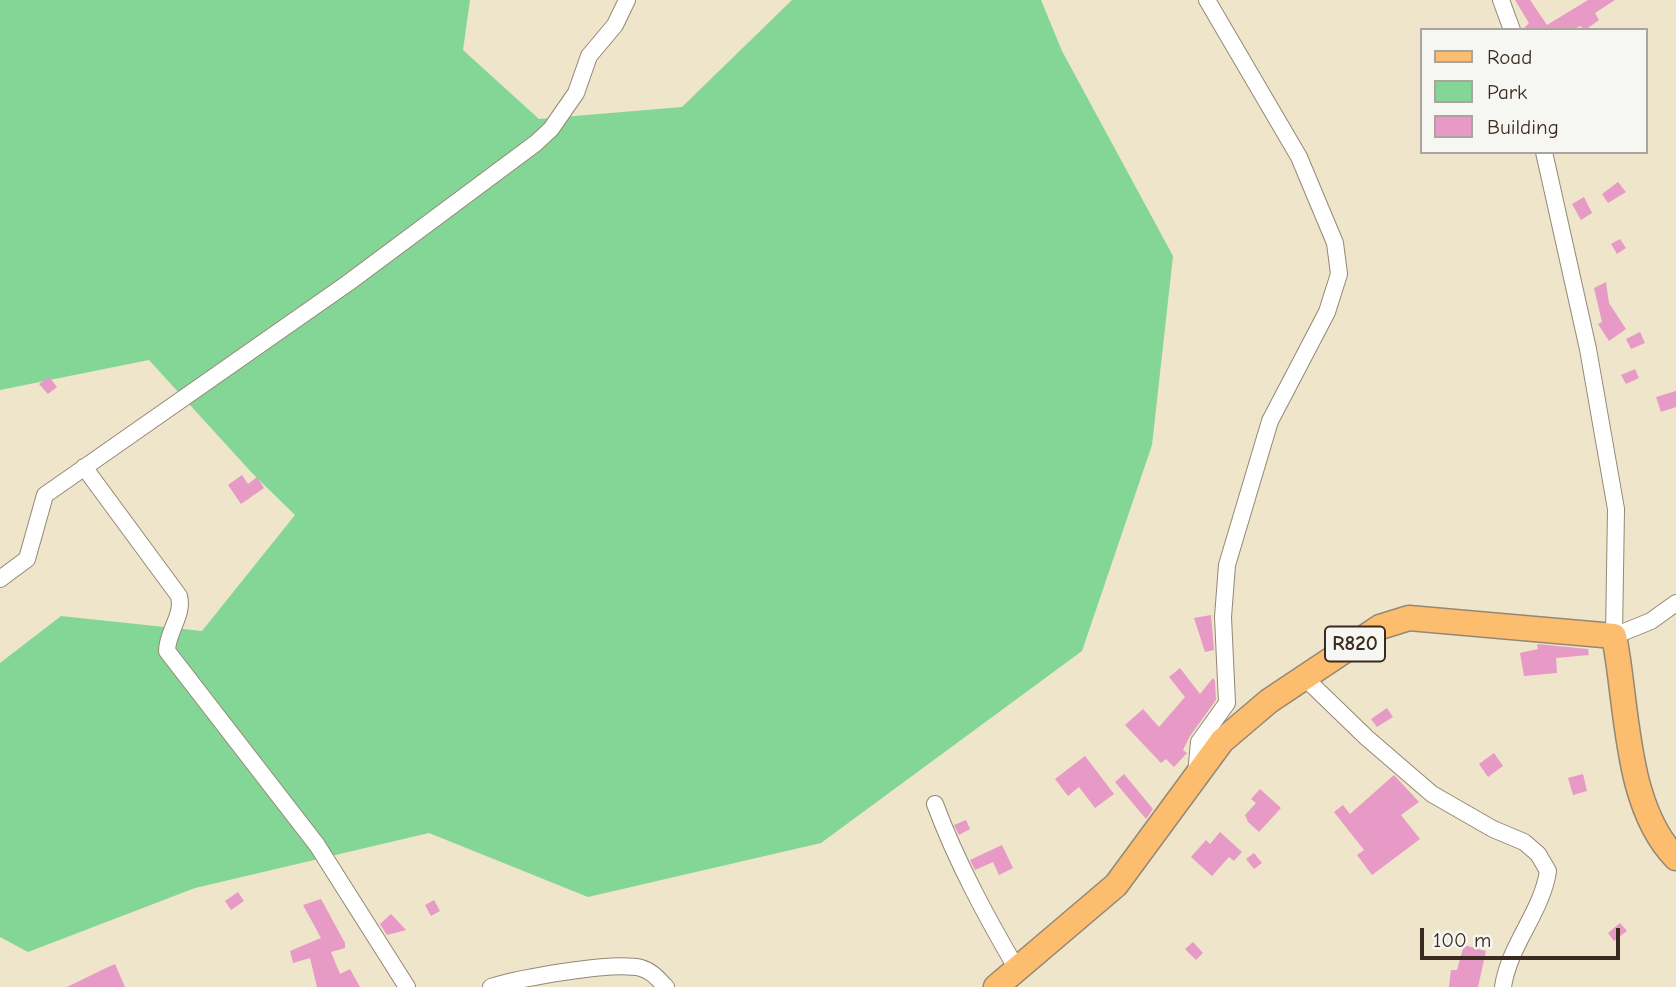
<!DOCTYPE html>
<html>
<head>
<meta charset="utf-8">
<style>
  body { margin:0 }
  #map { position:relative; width:1676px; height:987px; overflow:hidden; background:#eee5cb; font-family:"Comic Neue",sans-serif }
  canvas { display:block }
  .legend { position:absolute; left:1420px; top:28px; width:228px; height:126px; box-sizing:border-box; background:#f6f6f2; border:2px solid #aba49d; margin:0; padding:9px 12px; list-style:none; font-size:21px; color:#3b2a1e }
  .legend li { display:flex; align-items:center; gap:14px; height:35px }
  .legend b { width:35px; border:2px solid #aba49d }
  .scale { position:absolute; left:1420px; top:928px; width:200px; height:32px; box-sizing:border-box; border:4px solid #3b2a1e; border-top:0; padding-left:9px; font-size:21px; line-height:24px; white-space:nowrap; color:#3b2a1e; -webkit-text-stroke:5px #f6f6f2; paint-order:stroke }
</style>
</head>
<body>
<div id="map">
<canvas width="1676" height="987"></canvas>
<ul class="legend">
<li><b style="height:9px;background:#fcbd6f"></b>Road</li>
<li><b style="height:19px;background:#84d697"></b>Park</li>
<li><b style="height:19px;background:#e69ac5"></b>Building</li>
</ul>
<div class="scale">100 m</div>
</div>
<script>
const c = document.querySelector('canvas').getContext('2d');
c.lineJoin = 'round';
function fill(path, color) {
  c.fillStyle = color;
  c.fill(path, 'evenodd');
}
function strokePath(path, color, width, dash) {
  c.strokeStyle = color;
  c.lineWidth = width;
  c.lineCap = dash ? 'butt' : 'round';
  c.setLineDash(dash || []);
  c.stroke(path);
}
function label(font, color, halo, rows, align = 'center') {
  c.font = font + ' "Comic Neue",sans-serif';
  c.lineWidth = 7;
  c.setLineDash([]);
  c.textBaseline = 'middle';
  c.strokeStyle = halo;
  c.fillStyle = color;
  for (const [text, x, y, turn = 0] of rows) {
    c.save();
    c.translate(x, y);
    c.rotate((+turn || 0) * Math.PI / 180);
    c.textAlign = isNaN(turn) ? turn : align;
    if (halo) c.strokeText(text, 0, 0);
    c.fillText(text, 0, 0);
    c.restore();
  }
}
fill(new Path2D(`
  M0,0h470l-7,50 76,69 143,-12 110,-107h249l21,51 111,205 -21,189 -70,206 -261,192 -233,54 -159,-64 -234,55 -167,64 -28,-15v-274l61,-47 141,15 93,-116 -43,-42 -103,-113 -149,30z`), '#84d697');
fill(new Path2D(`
  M1515,0h15l17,25 41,-25h27l-20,13 4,7 -14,10 -5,-4 -7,4h-51l7,-7z
  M1618,182l8,10 -18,11 -6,-9z
  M1584,197l8,16 -11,7 -9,-16z
  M1620,239l6,9 -9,6 -6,-10z
  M1606,282l3,21 17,26 -17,12 -11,-17 4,-2 -8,-34z
  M1640,332l5,11 -14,6 -5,-10z
  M1635,369l4,9 -13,6 -5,-9z
  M49,377l8,10 -9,7 -9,-10z
  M1676,391v16l-15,5 -5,-15z
  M242,475l6,9 9,-7 7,11 -23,16 -13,-19z
  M1211,615l3,35 -9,2 -11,-34z
  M1537,644l51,5 1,6 -33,3 1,15 -33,3 -4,-23 18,-4z
  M1180,668l20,26 13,-16 2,3 1,19 -26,36 -7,14 4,3 -13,14 -8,-8 -5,4 -36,-38 18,-16 16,18 26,-30 -16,-20z
  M1387,708l6,9 -16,10 -6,-8z
  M1494,753l9,13 -15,11 -9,-13z
  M1085,756l29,38 -19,14 -16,-21 -11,9 -13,-17z
  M1124,774l29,35 -7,10 -31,-37z
  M1583,774l4,17 -14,4 -5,-17z
  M1394,775l25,27 -18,13 19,24 -48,36 -15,-20 7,-5 -30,-38 9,-7 7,9z
  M1260,789l21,19 -22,24 -11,-10 -3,-7 11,-12 -5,-4z
  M966,820l4,9 -11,6 -5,-10z
  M1220,832l22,20 -8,9 -5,-4 -17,19 -21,-19 15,-17 4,4z
  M1002,845l11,23 -14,7 -6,-13 -18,8 -5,-10z
  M1254,853l8,10 -8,6 -8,-10z
  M238,892l6,9 -13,9 -6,-9z
  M321,899l24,44v5l-14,4 9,22 10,-5 10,18h-43l-7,-29 -17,5 -3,-12 31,-13 -18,-33z
  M434,900l6,11 -9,5 -6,-11z
  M391,914l15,16 -19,5 -7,-11z
  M1620,923l7,8 -13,10 -6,-8z
  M1193,942l10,11 -7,7 -11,-11z
  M1464,945l22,6 -8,36h-29l2,-17h6z
  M115,964l10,23h-58l39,-19z`), '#e69ac5');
const minor = new Path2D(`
  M1501,0l11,30
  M1544,152l44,197 28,160 -2,127 37,-15 25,-18
  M84,467l95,129c5,20 -12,35 -12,55l150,194 90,142
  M0,579l27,-20 18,-64 303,-212 188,-140 15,-14 25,-36 13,-37 26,-31 12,-25
  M1306,679l61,59 65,56 61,35 31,13 14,12 10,17c-6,41 -39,74 -45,116
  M1196,774l3,-32 28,-39 -4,-86 4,-52 43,-144 57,-109 12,-38 -4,-31 -36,-86 -92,-157
  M935,804c22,59 51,112 83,167
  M491,987c29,-9 123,-26 150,-19 11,3 17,11 25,19`);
const primary = new Path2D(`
  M996,987l120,-102 106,-144 47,-40 111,-74 29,-9 205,18c14,69 10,169 62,222`);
strokePath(minor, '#948874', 18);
strokePath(primary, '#948874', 27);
strokePath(minor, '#fff', 16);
strokePath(primary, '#fcbd6f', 24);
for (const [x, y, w] of [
  [1355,644,60]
]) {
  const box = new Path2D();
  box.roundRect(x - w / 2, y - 17.5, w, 35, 5);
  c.fillStyle = '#f6f6f2';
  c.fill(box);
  strokePath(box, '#3b2a1e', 2);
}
label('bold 21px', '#3b2a1e', null, [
  ["R820",1355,644]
]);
</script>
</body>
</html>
